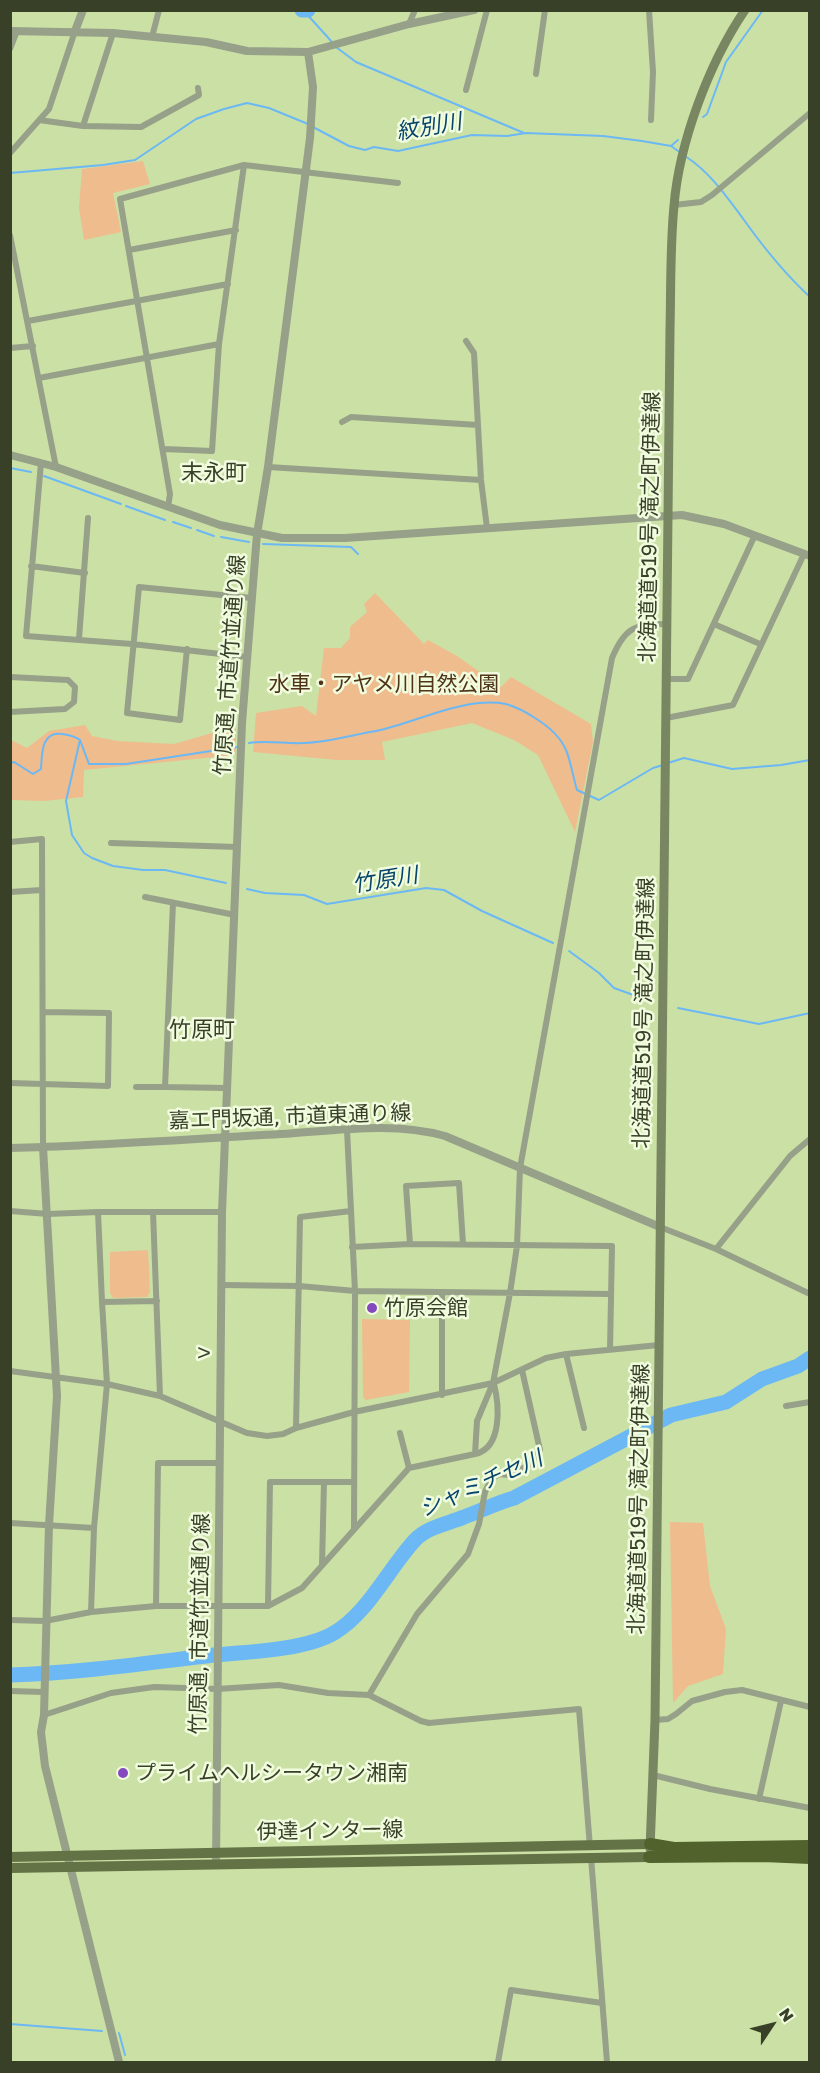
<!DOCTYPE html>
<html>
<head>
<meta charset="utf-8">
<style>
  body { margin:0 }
  #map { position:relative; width:820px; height:2073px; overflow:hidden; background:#cbe0a5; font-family:"Golos Text",sans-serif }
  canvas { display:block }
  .frame { position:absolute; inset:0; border:12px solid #384028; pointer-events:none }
  .north { position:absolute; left:742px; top:1995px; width:60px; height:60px; -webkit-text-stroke:4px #f1fcdf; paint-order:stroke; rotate:55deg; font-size:16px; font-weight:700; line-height:24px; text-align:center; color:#384028 }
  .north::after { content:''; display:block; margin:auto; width:21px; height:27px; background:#384028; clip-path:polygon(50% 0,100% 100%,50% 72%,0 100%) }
</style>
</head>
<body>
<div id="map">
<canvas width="820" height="2073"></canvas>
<div class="frame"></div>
<div class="north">N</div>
</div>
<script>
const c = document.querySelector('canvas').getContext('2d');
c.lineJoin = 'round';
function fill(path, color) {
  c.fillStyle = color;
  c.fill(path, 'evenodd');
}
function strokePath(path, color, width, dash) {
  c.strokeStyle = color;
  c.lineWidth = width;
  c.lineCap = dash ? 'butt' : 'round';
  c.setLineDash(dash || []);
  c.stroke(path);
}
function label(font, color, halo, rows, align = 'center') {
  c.font = font + ' "Golos Text","Noto Sans JP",sans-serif';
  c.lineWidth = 5;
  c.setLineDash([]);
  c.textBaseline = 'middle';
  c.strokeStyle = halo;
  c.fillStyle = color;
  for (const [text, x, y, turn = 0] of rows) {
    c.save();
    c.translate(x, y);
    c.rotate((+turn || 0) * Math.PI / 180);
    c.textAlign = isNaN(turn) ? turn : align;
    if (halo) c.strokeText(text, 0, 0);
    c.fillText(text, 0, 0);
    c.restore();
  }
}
fill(new Path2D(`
  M143,161l7,23 -37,9 8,39 -37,8 -5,-32 3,-39z
  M375,593l49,51 4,-4 29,16 44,31 10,-10 80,47 2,18 -18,90 -37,-77 -24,-15 -42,-17 -90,19 3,18h-48l-84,-8 3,-39 46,-7 14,10 8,-68h17l9,-10v-11l17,-15 -3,-8z
  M85,725l7,11 25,5 57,3 62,-18v29l-152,15 -1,27 -39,4 -33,-1v-60l16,8 22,-17z
  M148,1250l2,42 -3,5 -34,1 -3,-5v-41z
  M362,1319l48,1 -1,72 -43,8 -3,-3z
  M670,1522l33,1 7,63 16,43 -3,45 -35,12 -15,17z`), '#efbc8d');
strokePath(new Path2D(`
  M304,11l28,31
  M336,47l20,15 168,71
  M703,117l4,-3 19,-52 37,-52
  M313,127l36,19 16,4 9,-3 24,4 74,-16 35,1 19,-3 77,3 39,5 29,5 10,7
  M671,146l7,-6
  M685,156c25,16 42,41 59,64 20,28 41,54 66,77
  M10,173l93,-8 32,-5 61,-41 28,-10 23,-6 22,5 39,16
  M10,468l21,4
  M44,476l77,28
  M126,506l39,14
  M173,522l18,6
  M197,530l17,6
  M221,537l28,5
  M263,544l88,3 7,7
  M80,740l-14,61 6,34 12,18 8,5 21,8 30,4h22l61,13
  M80,740l9,24h37l111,-17
  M249,743c18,-3 37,1 55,0 24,-1 48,-8 72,-12 40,-8 88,-35 130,-27 10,3 20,8 29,14 13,8 25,18 31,32 5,12 7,27 11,40l22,10 54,-32 10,-3
  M10,763l4,-1 19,12 8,-5c1,-15 0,-38 21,-35 7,1 13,2 18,6
  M668,763l16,-5 48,11 49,-4 29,-5
  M247,889l18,4 39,2 23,9 99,-16 18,2 38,21 71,32
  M569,951l30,22 15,15 36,13
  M678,1008l81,16 51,-11
  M10,2024l92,7
  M119,2033l6,22`), '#6bb8f4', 2);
strokePath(new Path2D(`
  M302,10h6
  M10,1675c69,-2 136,-12 204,-20 34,-3 91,-5 120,-22 34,-20 55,-65 81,-93 12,-13 32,-16 49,-23 17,-6 32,-14 50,-19l157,-83 55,-13 36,-23 36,-13 12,-8`), '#6bb8f4', 15);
strokePath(new Path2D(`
  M649,10l4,62 -2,48
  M409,24l6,-14
  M152,37l7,-27
  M10,49l7,-18
  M536,74l9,-64
  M466,90l21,-80
  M39,120l44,6 58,1 58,-32 -1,-7
  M83,126l30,-93
  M10,153l39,-44 26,-78
  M674,205l27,-3 11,-7 98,-82
  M10,235l46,232
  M129,250l107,-20
  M28,321l200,-37
  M466,341l8,12 7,127 6,48
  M10,348l23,-2
  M39,378l180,-34
  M342,422l9,-5 127,8
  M163,449l49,2 7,-107 25,-179
  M41,463l-15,173 106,8 115,13
  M268,467l213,13
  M168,507l2,-13 -50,-295 124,-34 154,18
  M31,566l54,7
  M714,624l46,20
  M79,639l9,-121
  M187,649l-7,71 -53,-7 12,-126 113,11
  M10,677l58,3 7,7 -1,15 -9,7 -55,3
  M666,679h22l67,-144
  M666,718l67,-13 71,-151
  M10,842l32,-3 1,308
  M111,843l126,4
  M10,892l32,-2
  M145,897l90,18
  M173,903l-8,184 61,1
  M10,1083l98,3 1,-73 -66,-1
  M136,1087h29
  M347,1130l8,161 -1,237
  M10,1211l38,3 50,-2 4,90
  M98,1212h55
  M660,1227l56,22 94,45
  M410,1244l-4,-58 53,-3 4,61
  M352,1247l58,-3 202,2 -2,103
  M716,1249l74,-93 20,-17
  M222,1285l77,1 56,5 256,3
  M566,1354l18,74
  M10,1371l97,13 53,12 87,37 20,3 16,-2 13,-6 58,-16 139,-29 53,-25 20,-4 93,-9
  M442,1395v-103
  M160,1396l-7,-184h69
  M786,1406l24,-4
  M296,1428l4,-211 51,-6
  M400,1433l9,35
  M475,1454c28,-6 24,-50 19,-70
  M220,1463h-62l-2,143h112l34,-18 107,-120 66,-14 2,-33 16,-38 17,-90 7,-47 3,-78 92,-510c13,-31 23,-34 55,-34
  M10,1523l84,5
  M322,1565l2,-83
  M156,1606l-65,6 3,-84 13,-144 -5,-82 55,-1
  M268,1606l2,-124h84
  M10,1620l35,1 46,-9
  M10,1691l33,1
  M369,1695l48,-81 51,-60 11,-30 6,-32 6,-13 9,-5 8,1 8,-3 14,-8 10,-14 -18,-80
  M44,1715l67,-22 43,-6 63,2 62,-4 49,8 41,2 52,26 8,2 150,-14 11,138
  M655,1720l13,-1 8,-5 16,-13 33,-9 17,-2 68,17
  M653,1775l57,14 100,19
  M759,1799l22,-98
  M591,1857l16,205
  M498,2062l13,-72 91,13`), '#97a088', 6);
strokePath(new Path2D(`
  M10,31l103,2 93,9 41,9 61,1 101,-28 65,-14
  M75,31l8,-21
  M10,455l46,12 164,58 62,13h63l337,-23 42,9 86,32
  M43,1147l14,249 -8,129 -5,190 -3,17 4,34 74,296
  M10,1148c90,-2 181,-9 271,-14 53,-3 111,-13 164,2l215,91
  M216,1864l6,-652 20,-489 15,-189 11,-67 42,-329 3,-51 -5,-35`), '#97a088', 8);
strokePath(new Path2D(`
  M650,1849l5,-129 15,-1390c1,-41 0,-83 4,-124 5,-63 35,-143 71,-196`), '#798662', 9);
strokePath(new Path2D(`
  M10,1857l640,-13
  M10,1868l639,-11`), '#647346', 10);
strokePath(new Path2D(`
  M650,1844l24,4 136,-2
  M649,1857l114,-1 47,2`), '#51622d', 12);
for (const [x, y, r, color] of [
  [372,1308,6,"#8449bf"],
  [123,1773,6,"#8449bf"]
]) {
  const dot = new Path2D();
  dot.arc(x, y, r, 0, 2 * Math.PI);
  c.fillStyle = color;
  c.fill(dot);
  strokePath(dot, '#f1fcdf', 2);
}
label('21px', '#384028', '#f1fcdf', [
  ["北海道道519号 滝之町伊達線",650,527,-89],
  ["竹原通, 市道竹並通り線",230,665,-86],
  ["北海道道519号 滝之町伊達線",644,1013,-89],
  ["嘉エ門坂通, 市道東通り線",290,1117,-2],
  ["ｖ",203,1353,-89],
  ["北海道道519号 滝之町伊達線",639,1499,-89],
  ["竹原通, 市道竹並通り線",200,1624,-89],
  ["伊達インター線",330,1831,-1]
]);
label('21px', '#503417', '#f1fcdf', [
  ["水車・アヤメ川自然公園",384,684]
]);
label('21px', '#384028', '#f1fcdf', [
  ["竹原会館",384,1308],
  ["プライムヘルシータウン湘南",135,1773]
], 'left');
label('italic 22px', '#07456c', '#f1fcdf', [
  ["紋別川",429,127,-10],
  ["竹原川",385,880,-9],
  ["シャミチセ川",481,1484,-24]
]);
label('22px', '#384028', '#f1fcdf', [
  ["末永町",214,473],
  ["竹原町",202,1030]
]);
</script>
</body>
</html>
